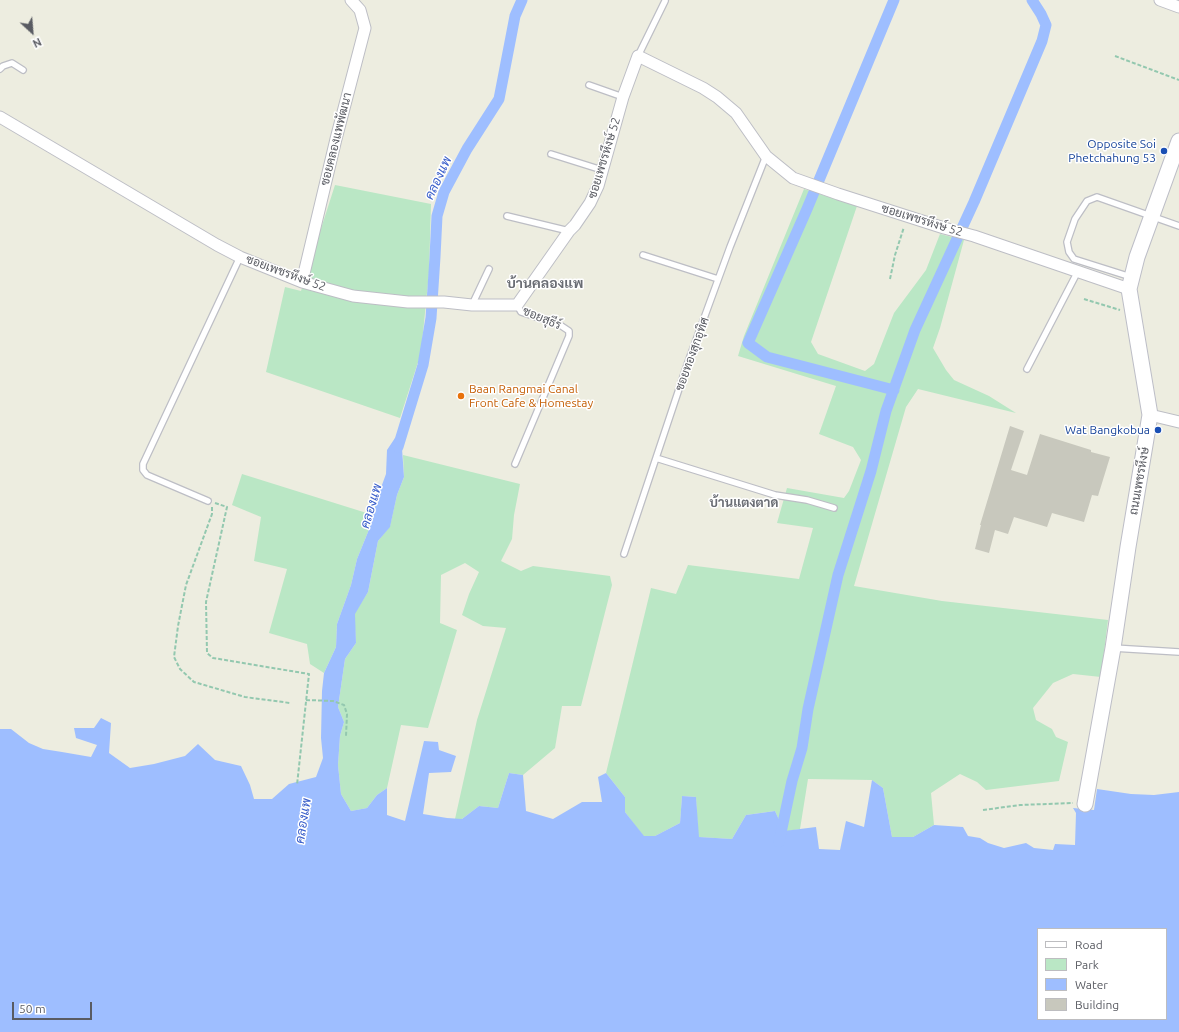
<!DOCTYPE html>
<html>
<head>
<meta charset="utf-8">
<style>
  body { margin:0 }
  #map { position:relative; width:1179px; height:1032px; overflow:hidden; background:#edede0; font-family:Ubuntu,sans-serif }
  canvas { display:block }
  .legend { position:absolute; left:1037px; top:928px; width:130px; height:92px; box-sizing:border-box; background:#fff; border:1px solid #bdbdc0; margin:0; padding:5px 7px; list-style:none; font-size:12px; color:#595b62 }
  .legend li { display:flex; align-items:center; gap:8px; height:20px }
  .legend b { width:20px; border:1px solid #bdbdc0 }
  .north { position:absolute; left:12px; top:12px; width:40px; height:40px; -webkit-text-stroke:3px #fff; paint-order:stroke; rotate:154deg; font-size:11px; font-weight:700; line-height:16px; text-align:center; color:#595b62 }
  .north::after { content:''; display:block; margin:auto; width:14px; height:18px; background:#595b62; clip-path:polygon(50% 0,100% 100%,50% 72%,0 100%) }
  .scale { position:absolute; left:12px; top:1002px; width:80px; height:18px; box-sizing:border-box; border:2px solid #595b62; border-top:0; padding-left:5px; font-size:12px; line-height:14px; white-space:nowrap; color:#595b62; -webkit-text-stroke:3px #fff; paint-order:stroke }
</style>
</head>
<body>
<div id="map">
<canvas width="1179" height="1032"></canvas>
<ul class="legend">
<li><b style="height:5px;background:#fff"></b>Road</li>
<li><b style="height:11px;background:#bae7c5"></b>Park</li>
<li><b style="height:11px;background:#9ebeff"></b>Water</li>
<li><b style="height:11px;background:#c8c8bd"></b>Building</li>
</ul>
<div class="north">N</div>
<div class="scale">50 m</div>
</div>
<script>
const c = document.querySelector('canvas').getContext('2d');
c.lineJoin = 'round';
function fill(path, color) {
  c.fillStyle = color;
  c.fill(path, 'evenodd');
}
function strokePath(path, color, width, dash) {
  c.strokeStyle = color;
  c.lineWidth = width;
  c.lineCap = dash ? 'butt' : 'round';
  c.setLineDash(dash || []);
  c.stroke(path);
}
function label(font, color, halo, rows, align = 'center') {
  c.font = font + ' Ubuntu,Sarabun,sans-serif';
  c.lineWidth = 3;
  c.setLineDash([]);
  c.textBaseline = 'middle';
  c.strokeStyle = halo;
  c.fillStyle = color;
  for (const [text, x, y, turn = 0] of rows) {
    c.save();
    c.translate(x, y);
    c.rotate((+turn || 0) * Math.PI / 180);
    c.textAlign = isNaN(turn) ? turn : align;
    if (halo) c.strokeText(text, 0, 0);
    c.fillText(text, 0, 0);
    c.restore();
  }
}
fill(new Path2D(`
  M335,185l96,19 -2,69 -8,80 -21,65 -134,-46 19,-85 16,4z
  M804,189l53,17 -46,136 7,12 47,17 9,-7 20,-51 32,-43 14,-36 24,6 -24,88 -7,20 13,22 8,10 35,16 27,17 -98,-24 -12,18 -52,179 88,15 166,19 -7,57 -28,-3 -20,9 -20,25 3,12 16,9 4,8 12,5 -9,39 -73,9 -9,-8 -17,-8 -29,19 3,32 -21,12h-21l-9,-49 -11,-8 -64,-1 -8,50 -16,3 -9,-21 -29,4 -14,24 -34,-2 -2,-40 -14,-1 -2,27 -25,13h-12l-18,-24v-15l-19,-24 45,-185 25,6 12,-29 111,14 14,-51 -36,-5 10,-35 57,10 5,-7 12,-31 -8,-13 -34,-13 17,-48 -98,-30 6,-20z
  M403,455l117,29 -6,31 -2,24 -11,22 20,10 12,-5 77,10 2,9 -31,121h-19l-7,42 -32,27 -14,-2 -11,35 -19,-2 -17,13h-7l22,-99 29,-92 -23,-2 -21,-11 7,-21 10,-22 -14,-9 -24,12 -1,48 17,7 -29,98 -27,-3 -14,63 -10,7 -10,13 -16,3 -10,-17 -3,-29 2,-29 4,-14 -6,-15 7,-48 11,-16 -2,-29 14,-22 10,-51 12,-15 7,-31 7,-18z
  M242,474l131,41 -5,17 -11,27 -6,26 -14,39 -1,23 -12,26 -14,-9 -3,-20 -38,-11 18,-64 -33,-8 7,-44 -29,-12z`), '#bae7c5');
fill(new Path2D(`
  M401,434l3,43 -7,18 -7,32 -12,14 -10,51 -13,22 1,29 -11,16 -7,48 6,15 -4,14 -2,29 3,29 10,17 16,-3 10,-13 10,-7v27l18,6 19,-80 14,1 1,8 17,6 -5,16 -22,1 -6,41 24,4 15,1 17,-13 19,2 11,-35 14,2 3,36 27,8 29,-17h20l-4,-25 8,-4 19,24v15l19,24h11l25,-13 2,-27 14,1 3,40 33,2 14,-24 29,-4 9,20 32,-4 3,22 21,1 6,-29 18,6 8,-47 11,8 9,49h21l21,-12 29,2 5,9 12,2 8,5 16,5 22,-5 8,5 19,2 2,-6 20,1 1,-32 -3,-5 21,2 3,-21 34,5 23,1 25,-3v240h-1179v-303h11l18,14 14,6 19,3 29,5 6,-12 -21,-7 -2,-10h20l7,-10 10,5 -2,30 21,15 24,-4 31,-8 13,-12 17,16 26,6 9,19 4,14h18l17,-15 27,-7 7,-19 -2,-20 1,-47 2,-18 12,-26 1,-23 14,-39 6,-26 11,-27 11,-39 7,-19 1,-24 8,-12zM1038,929h128v90h-128z`), '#9ebeff');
strokePath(new Path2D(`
  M894,390l-127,-33 -19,-14 59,-134 87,-209
  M398,447l25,-82 8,-47 4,-61 2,-41 7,-24 23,-43 32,-50 16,-83 7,-16
  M779,842l13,-61 10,-33 6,-39 30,-134 33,-104 15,-60 29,-81 59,-128 68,-161 4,-16 -5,-11 -9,-14`), '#9ebeff', 11);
fill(new Path2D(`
  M1010,426l14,5 -13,39 16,5 13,-41 51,16v2l19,5 -12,39 -6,-1 -8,27 -32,-9 -5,14 -33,-10 -6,17 -13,-4 -6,23 -14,-4 6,-24h-1z`), '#c8c8bd');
const lane = new Path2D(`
  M638,56l27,-55
  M0,69l3,-3 9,-3 11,7
  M589,85l34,12
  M551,154l51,16
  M507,216l62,15
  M643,255l75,24
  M1131,277l-57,-18 -5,-7 -2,-10 8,-23 12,-18 10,-4 82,29
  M472,305l17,-36
  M1027,369l51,-98
  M656,458l119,37 32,5 27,8
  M515,464l54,-128v-5l-9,-6 -39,-13 -4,-7
  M208,501l-61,-26 -4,-5v-6l97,-207
  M624,554l64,-192 42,-115 36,-91
  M1113,648l66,4`);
const street = new Path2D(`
  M1160,0l19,7
  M0,117l217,128 23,12 62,25 51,14 55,6h36l28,3h45l52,-74 6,-6 15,-22 8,-17 25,-89 15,-41 65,32 14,9 19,16 30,43 27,22 45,16 106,34 30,8 155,53
  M302,282l34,-143 29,-111 -5,-18 -9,-10
  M1150,415l29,7`);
const secondary = new Path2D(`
  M1085,804l28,-156 15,-101 22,-132 -21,-126 8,-32 42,-116`);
strokePath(lane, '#bdbec5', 8);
strokePath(street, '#bdbec5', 13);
strokePath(secondary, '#bdbec7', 17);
strokePath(new Path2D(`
  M1115,56l64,24
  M890,279l5,-24 9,-28
  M1084,299l36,11
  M215,503l12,4 -21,95 1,51 6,5 96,16 -12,111
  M212,507v7l-26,71 -8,41 -4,31 6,12 14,13 51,15 45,6
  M306,700l27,1 11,4 3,9 -1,22
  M983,810l37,-5 53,-2`), '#93c8af', 2, [4, 2]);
strokePath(lane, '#fff', 5.5);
strokePath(street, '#fff', 11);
strokePath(secondary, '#fff', 15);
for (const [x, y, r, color] of [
  [1164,151,4,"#1a4fb4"],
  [461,396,4,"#e8710a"],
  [1158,430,4,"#1a4fb4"]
]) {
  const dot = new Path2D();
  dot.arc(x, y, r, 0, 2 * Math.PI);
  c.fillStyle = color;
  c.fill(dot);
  strokePath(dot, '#fff', 1.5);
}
label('12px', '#595b62', '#fff', [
  ["ซอยคลองแพพัฒนา",336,139,-76],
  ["ซอยเพชรหึงษ์ 52",604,158,-73],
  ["ซอยเพชรหึงษ์ 52",922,220,17],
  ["ซอยเพชรหึงษ์ 52",286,273,20],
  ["ซอยสุธีร์",542,318,23],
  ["ซอยทองสุกอุทิศ",692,354,-70],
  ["ถนนเพชรหึงษ์",1139,481,-80]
]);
label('12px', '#164399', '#fff', [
  ["Opposite Soi",1156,144],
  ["Phetchahung 53",1156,158],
  ["Wat Bangkobua",1150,430]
], 'right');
label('12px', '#c56008', '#fff', [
  ["Baan Rangmai Canal",469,389],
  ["Front Cafe & Homestay",469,403]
], 'left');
label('italic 13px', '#395eca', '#fff', [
  ["คลองแพ",438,178,-65],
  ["คลองแพ",371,506,-73],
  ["คลองแพ",303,821,-81]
]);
label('bold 13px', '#6a6d74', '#fff', [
  ["บ้านแตงตาด",744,503]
]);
label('bold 14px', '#6a6d74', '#fff', [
  ["บ้านคลองแพ",545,283]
]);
</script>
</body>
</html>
